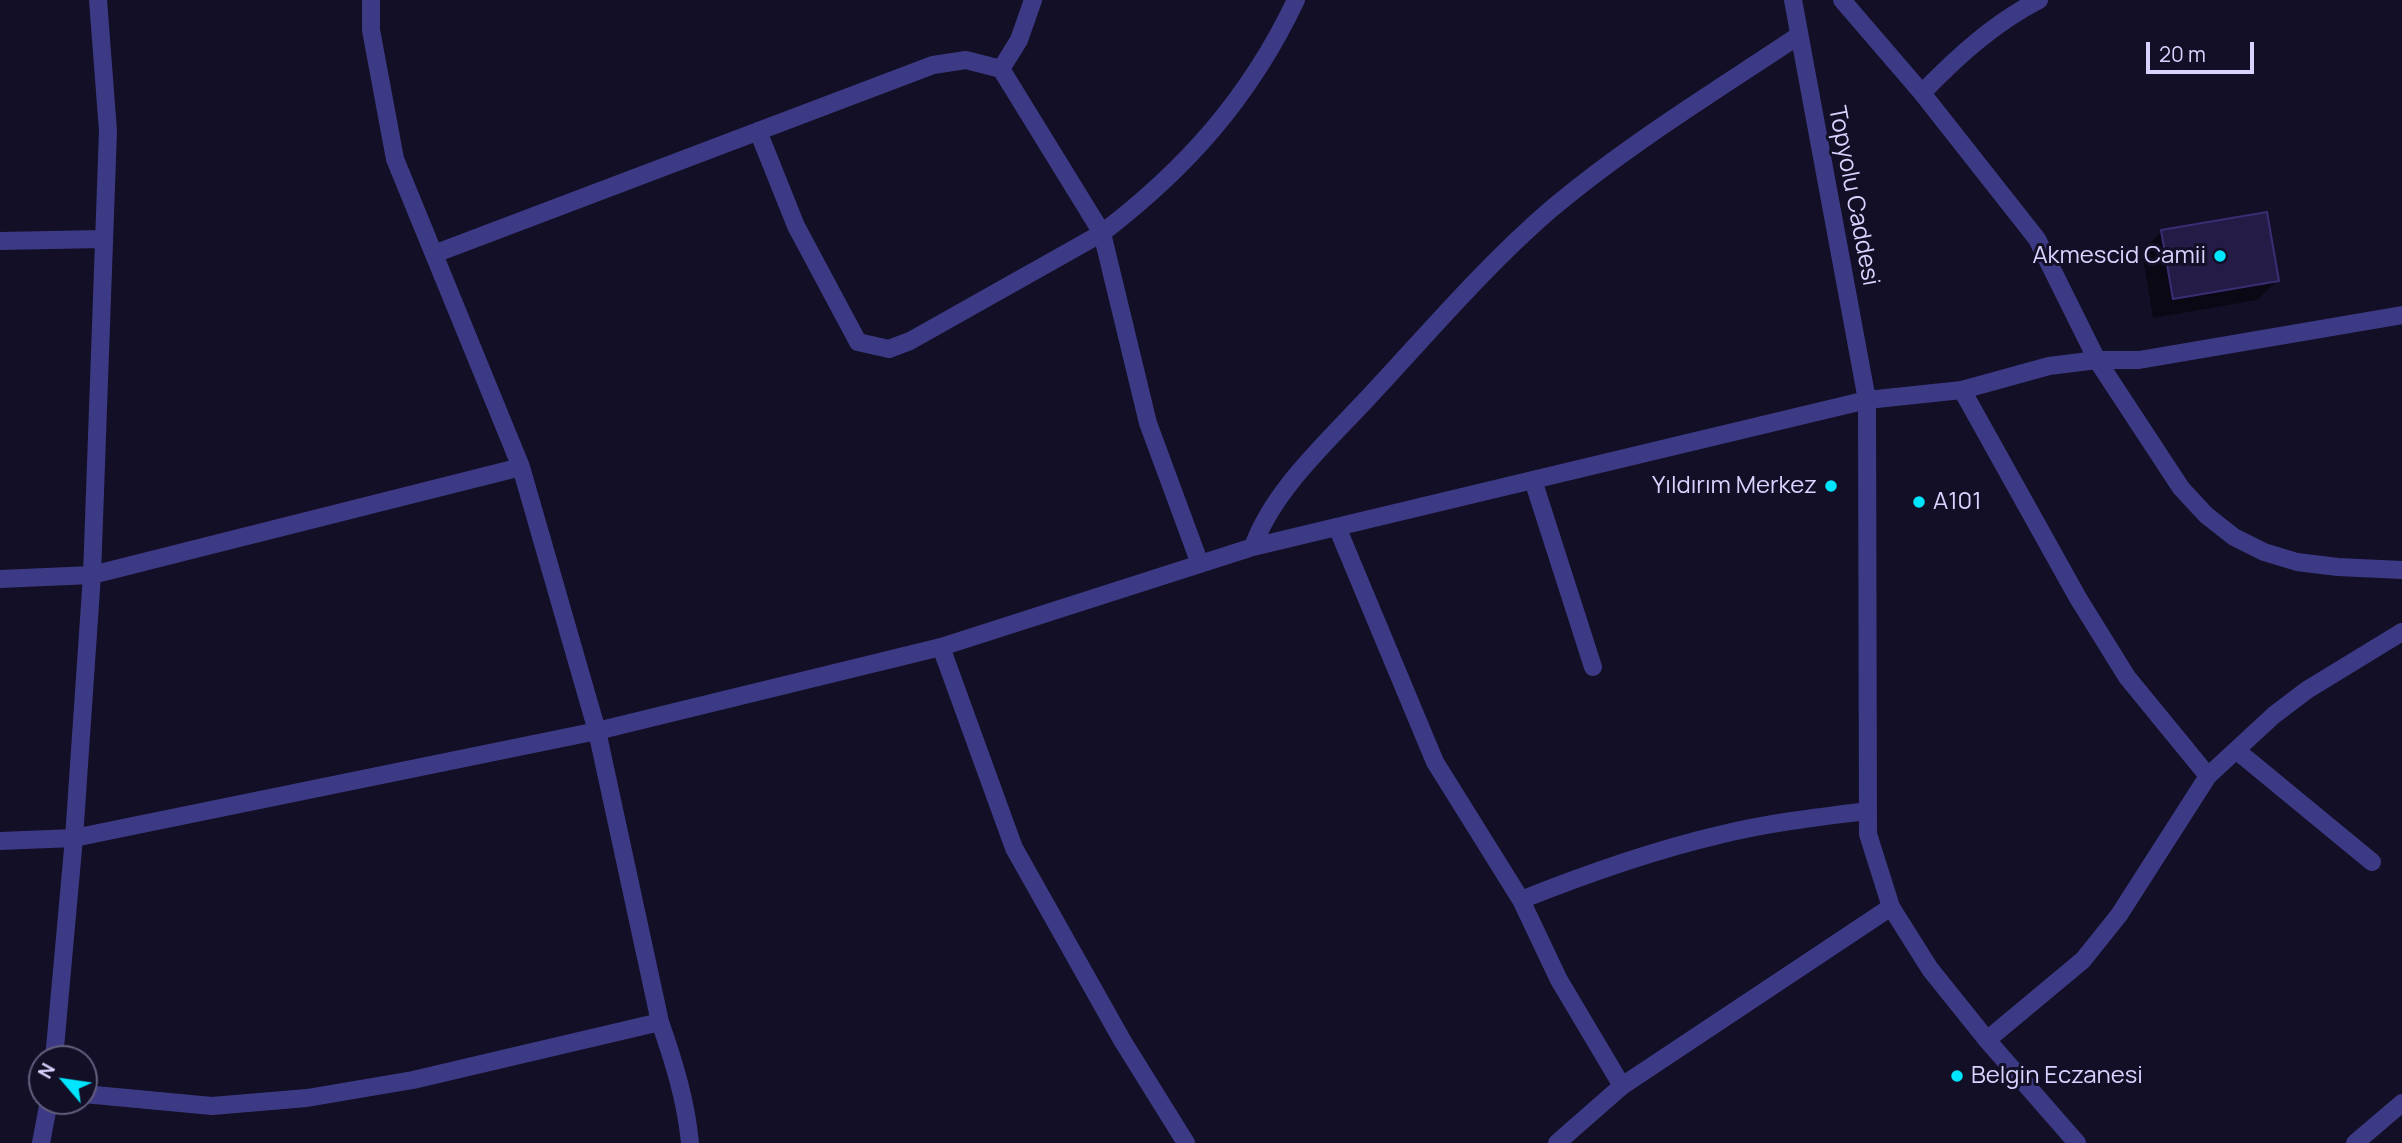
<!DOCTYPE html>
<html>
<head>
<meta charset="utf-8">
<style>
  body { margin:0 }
  #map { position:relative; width:2402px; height:1143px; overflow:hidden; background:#130f26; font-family:Manrope,sans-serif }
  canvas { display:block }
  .north { position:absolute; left:28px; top:1045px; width:70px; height:70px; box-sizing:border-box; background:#130f26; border:2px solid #625e7d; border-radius:50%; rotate:299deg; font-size:19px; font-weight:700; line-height:28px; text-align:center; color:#d9d4ff }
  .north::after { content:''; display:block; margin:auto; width:24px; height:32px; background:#00e5ff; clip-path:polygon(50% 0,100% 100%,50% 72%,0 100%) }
  .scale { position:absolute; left:2146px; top:42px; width:108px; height:32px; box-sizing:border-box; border:4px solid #d9d4ff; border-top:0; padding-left:9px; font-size:21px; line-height:24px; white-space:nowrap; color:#d9d4ff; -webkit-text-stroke:5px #130f26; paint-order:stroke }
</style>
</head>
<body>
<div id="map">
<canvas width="2402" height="1143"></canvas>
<div class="north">N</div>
<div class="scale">20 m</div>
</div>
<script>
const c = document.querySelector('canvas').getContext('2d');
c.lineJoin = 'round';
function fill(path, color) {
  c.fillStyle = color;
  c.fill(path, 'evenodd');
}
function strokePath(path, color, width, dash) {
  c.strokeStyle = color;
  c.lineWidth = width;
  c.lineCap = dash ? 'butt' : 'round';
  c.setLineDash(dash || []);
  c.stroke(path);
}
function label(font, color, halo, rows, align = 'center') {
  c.font = font + ' Manrope,sans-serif';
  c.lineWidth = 6;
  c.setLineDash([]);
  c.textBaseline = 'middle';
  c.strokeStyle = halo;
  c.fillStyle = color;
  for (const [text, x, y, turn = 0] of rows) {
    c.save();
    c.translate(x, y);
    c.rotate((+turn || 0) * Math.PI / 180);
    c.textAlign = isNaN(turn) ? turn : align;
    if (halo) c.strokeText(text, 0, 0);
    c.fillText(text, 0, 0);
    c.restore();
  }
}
fill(new Path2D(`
  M2161,232l116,49 -20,19 -104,18 -11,-67z`), '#0007');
const building = new Path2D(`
  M2267,212l12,69 -106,18 -12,-69z`);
fill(building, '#241b47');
strokePath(building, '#3b2d73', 2);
strokePath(new Path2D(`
  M758,131l38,95 62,116 31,7 21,-8 192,-108
  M1533,480l60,187
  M2236,750l136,112
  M2208,776l66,-61 33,-25 95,-58`), '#3d3a85', 18);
strokePath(new Path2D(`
  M371,0v30l24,129 126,308 76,264 63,291c14,40 26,79 30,121
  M1033,0l-14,40 -18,29 101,164 46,190 52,141
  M1842,0l80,93 115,146 60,121 84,128 25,27 28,22 30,15 33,10 41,5 64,3
  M1922,93c35,-36 72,-70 117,-93
  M1102,233c85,-65 148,-136 194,-233
  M0,241l103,-2
  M434,254l499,-189 33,-5 35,9
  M1962,390l116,208 49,79 81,99 -89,139 -36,45 -96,80
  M1337,527l98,235 86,138 38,80 63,106
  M1253,547c19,-55 72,-103 112,-146 60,-64 118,-133 185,-191 77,-65 164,-118 248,-174
  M0,579l92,-4 429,-108
  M941,647l73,201 108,192 64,103
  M0,841l74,-3 523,-107 344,-84 312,-100 614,-147 95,-10 87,-24 48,-6h42l263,-45
  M1521,900c65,-26 130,-49 198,-65 49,-12 99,-18 148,-24
  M54,1059l20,-221 18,-263 16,-444 -10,-131
  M84,1094l128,12 95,-8 106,-18 247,-58
  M41,1143l8,-42
  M1557,1143l65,-57 269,-179
  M2355,1143l47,-40`), '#3d3a85', 18);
strokePath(new Path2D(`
  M1793,0l74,400 1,434 23,73 39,62 57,71 90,103`), '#3d3a85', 18);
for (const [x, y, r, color] of [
  [2220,256,7,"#00e5ff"],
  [1831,486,7,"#00e5ff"],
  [1919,502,7,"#00e5ff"],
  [1957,1076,7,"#00e5ff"]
]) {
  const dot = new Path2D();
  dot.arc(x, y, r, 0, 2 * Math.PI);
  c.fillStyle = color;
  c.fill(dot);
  strokePath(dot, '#130f26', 2.5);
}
label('24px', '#d9d4ff', '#130f26', [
  ["Topyolu Caddesi",1853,196,79]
]);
label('24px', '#d9d4ff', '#130f26', [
  ["Akmescid Camii",2206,256],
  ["Yıldırım Merkez",1817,486],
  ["A101",1933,502,"left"],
  ["Belgin Eczanesi",1971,1076,"left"]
], 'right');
</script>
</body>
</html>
